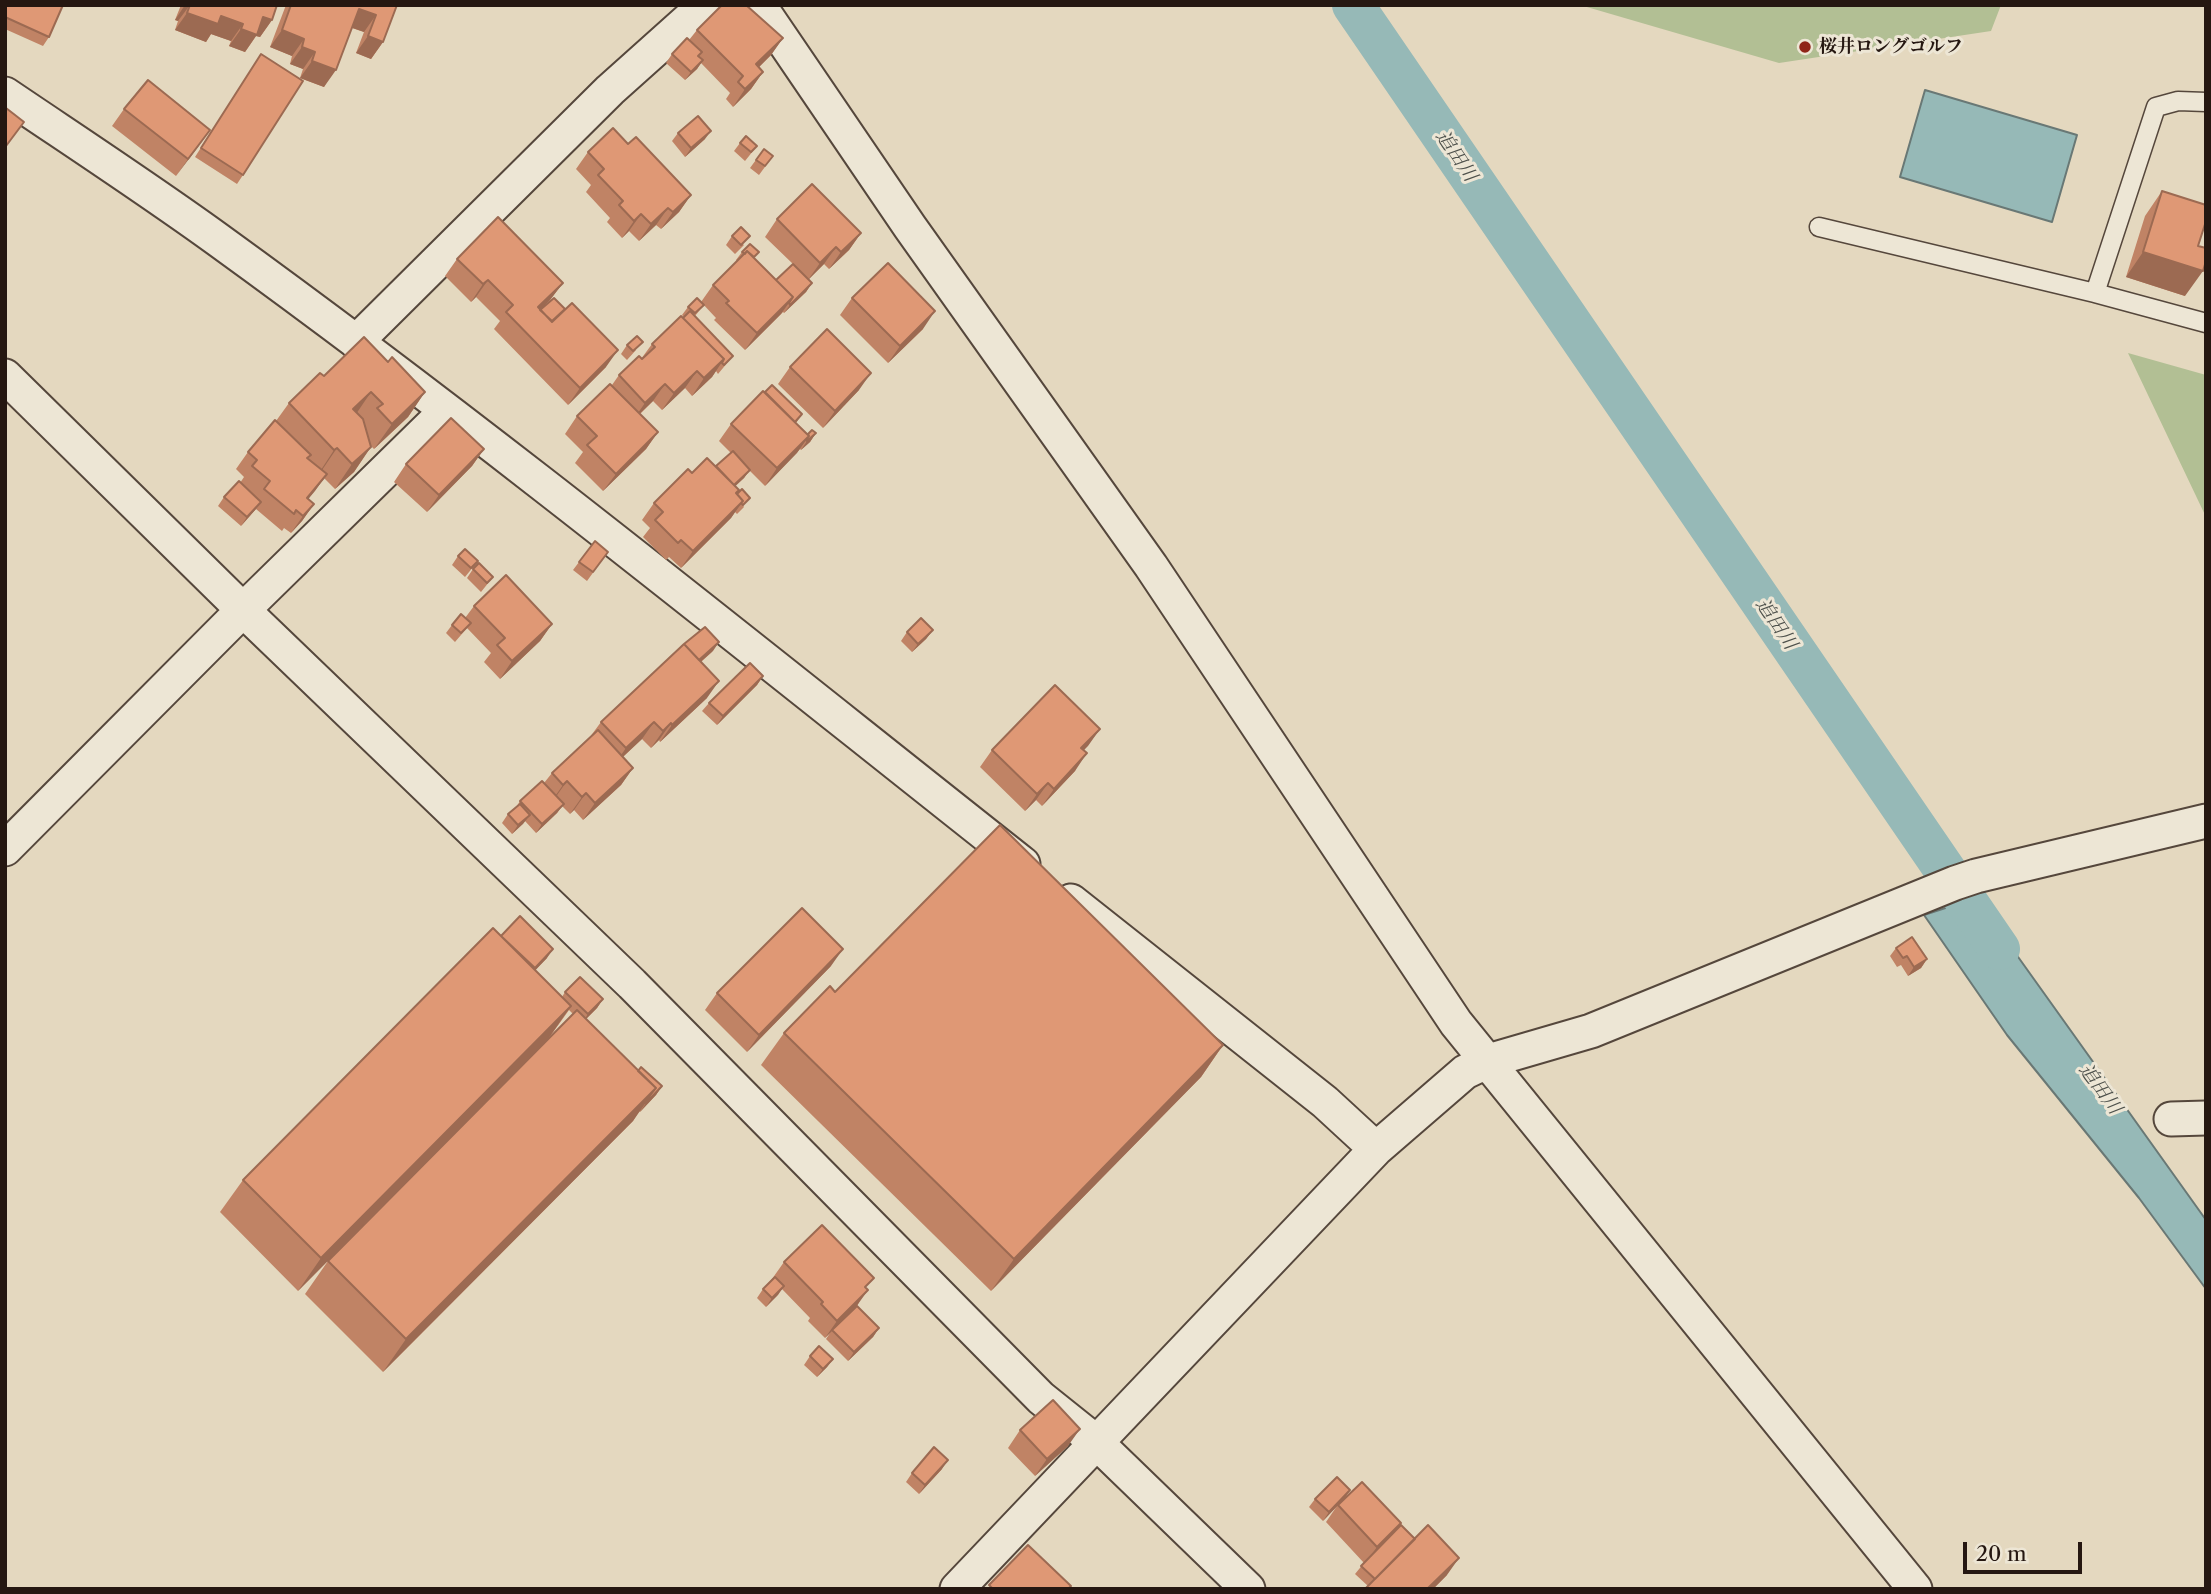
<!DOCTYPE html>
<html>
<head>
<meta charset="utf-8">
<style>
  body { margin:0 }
  #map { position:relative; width:2211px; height:1594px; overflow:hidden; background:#e4d8bf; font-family:"Libre Caslon Text",serif }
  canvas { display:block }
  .frame { position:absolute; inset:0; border:7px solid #251711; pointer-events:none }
  .scale { position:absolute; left:1963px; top:1542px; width:119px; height:32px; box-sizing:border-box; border:4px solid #251711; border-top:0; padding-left:9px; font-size:21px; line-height:24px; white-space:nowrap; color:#251711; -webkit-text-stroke:5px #ede6d5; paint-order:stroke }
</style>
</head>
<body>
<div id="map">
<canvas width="2211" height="1594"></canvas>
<div class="frame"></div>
<div class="scale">20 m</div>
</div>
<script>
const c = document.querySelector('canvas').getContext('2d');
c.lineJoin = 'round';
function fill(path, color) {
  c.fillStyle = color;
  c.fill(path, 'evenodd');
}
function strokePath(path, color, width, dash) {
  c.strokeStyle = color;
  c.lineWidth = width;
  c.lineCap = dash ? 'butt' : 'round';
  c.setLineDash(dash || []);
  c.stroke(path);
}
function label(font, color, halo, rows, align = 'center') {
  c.font = font + ' "Libre Caslon Text","Noto Serif JP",serif';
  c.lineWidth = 6;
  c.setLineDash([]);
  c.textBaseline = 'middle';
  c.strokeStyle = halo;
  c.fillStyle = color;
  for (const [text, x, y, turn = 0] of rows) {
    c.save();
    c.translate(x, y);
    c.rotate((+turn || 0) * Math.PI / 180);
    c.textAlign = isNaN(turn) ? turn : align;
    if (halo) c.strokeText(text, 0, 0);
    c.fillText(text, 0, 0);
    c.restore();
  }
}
fill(new Path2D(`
  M1580,5h421l-10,26 -212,32z
  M2128,353l78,22v142z`), '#b2bf94');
const water = new Path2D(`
  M1925,90l152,45 -25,87 -152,-45z
  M1976,898l230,322v69l-67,-91 -132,-163 -83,-120z`);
fill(water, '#96b9b7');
strokePath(water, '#697875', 2);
strokePath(new Path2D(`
  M1353,5l646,944`), '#96b9b7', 42);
const lane = new Path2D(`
  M1819,227l276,66 111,30
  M2095,293l61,-186 22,-6 28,1`);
const street = new Path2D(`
  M759,5l151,222 241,339 305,457 459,566
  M5,94c71,48 143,95 212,145 275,199 539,414 806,625
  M356,342l254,-252 95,-85
  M5,376l238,234 389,374 409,414 55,44 152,147
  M5,849l238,-239 203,-199
  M1071,901l254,201 51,47
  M2171,1119l35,-1
  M957,1589l419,-440 89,-77 23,-11 103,-30 364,-148 21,-7 230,-55`);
strokePath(lane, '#55473c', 21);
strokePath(street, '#55473c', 37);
strokePath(lane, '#ede6d5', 18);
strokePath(street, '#ede6d5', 33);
fill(new Path2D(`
  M5,5l44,32 -6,9 -38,-17z
  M181,5h96l-5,15 -12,17 -4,-1 -11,16 -16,-6 2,-5 -20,-7 -5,8 -31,-12 3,-9 -3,-1z
  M286,5h111l-14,37 -12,17 -15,-6 8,-21 -12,-4 -28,59 -24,-9 3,-9 -13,-5 2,-8 -22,-9z
  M697,30l86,8 -12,17 -12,12 4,5 -12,17 -18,18 -7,-8 4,-6 -29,-30 -4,6 -12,11 -19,-17 6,-9 17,-14z
  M255,63l-12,112 -6,9 -42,-27z
  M124,109l86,21 -34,46 -64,-50z
  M678,133l27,6 -20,18 -13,-16z
  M740,143l17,3 -12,15 -11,-10z
  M628,144l63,51 -12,17 -18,17 -5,-4 -17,16 -10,-10 -7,7 -15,-16 3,-4 -24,-26 5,-7 -15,-16 12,-17z
  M764,149l9,7 -14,19 -9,-7z
  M2162,191l23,105 -59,-19 19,-61z
  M777,219l84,14 -12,17 -20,19 -5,-5 -16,16 4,3 -6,9 -22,21 -1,-1 -38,38 -31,-30 2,-2 -15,-16 12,-17 24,-24 -1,-1 6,-8 12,6 22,22 17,-16 -28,-27z
  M732,236l12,9 -9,9 -9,-9z
  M457,259l106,24 -13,17 -10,10 66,57 -38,38 -74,-76 6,-8 -24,-24 -5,5 -26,-26z
  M852,298l71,31 -35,34 -48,-48z
  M704,305l-9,11 38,40 -15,18 -2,-3 -4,6 -20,19 -7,-8 -23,22 -9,-9 -13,13 18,18 -12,17 -43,42 -28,-28 8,-11 -18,-18 12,-18 35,-31 7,-10 22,-16 11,-15 32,-27 -2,-2 6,-8z
  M627,345l9,5 -9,10 -6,-6z
  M388,362l37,30 -17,25 -34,32 -3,-3 -17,26 -19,17 -11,-11 -16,21 6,5 -12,17 -11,12 -7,-5 -2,3 -26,-22 -15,17 -23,-20 6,-9 16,-14 4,-6 -8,-8 12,-17 28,-31 13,-18 35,-27z
  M790,367l69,23 -36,38 -45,-44z
  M802,414l-6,9 12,11 8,-1 -6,9 -9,8 -1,-1 -35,37 -16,-16 -5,8 -9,8 1,7 8,14 -7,7 -2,-2 -4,6 -50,50 -12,-11 -3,3 -23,-23 7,-9 -8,-8 12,-17 38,-30 23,-7 16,-13 -12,-12 12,-17z
  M484,449l-12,17 -45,46 -33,-30 12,-18z
  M595,541l13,11 -21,29 -14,-11z
  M458,556l20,5 -13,16 -13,-12z
  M473,569l20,8 -12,15 -14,-14z
  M474,606l78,18 -12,17 -40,38 -16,-17 7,-9 -24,-25 -12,14 -9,-9 6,-8 13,-7z
  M933,630l-7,9 -14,13 -11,-11 6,-9z
  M713,651l-12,11 6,36 -47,44 -1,-2 -8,8 -9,-9 -19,18 10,11 -12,17 -38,35 -9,-10 -4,4 -8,-8 -5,7 -21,20 -11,-12 -13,13 -10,-11 6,-9 7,-5 5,-8 24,-18 8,-10 38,-36 11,-15z
  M763,676l-6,9 -40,40 -15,-14 7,-8z
  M1100,729l-16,21 -9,21 -33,35 -6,-6 -11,11 -45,-44 12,-17z
  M501,936l46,22 -12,12 27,27 3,-5 38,7 -6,9 -11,11 52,52 24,15 -6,9 -16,17 -1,-1 -6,10 -250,251 -78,-78 23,-33 94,-95 -124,125 -78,-79 23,-32zM569,1010l4,4 -24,24z
  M1896,948l31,11 -6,9 -13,8 -7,-11 -4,2 -7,-11z
  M831,966l-84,86 -42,-42 12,-17z
  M835,992l388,53 -22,32 -210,214 -230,-226 23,-32z
  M784,1262l82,26 -9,18 22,22 -6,9 -25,24 -22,-22 4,-6 -5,5 -17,-17 2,-3 -28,-29 -16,18 -9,-9 6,-9 9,-10z
  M810,1356l23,3 -6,8 -10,10 -13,-12z
  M1020,1430l48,16 -33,30 -27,-28z
  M942,1469l-23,25 -13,-12 6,-9z
  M1350,1490l-6,9 51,33 52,43 -14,14h-68l3,-3 -13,-12 9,-11 -38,-41 11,-16 -14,15 -14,-14 6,-8z`), '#c08365');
fill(new Path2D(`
  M185,5h5l-12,16 -3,-1z
  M359,9l17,6 -12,17 -17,-6z
  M187,13l34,3 22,8 -12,17 -20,-7 -5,8 -31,-12z
  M263,17l9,3 -12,17 -4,-1 -11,16 -16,-6 12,-17z
  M282,30l22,9 -12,17 -22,-9z
  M368,36l15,6 -12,17 -15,-6z
  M783,38l-12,17 -27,27 12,-18z
  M302,47l13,5 -12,17 -13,-5z
  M703,60l-6,9 -12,11 6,-8z
  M312,61l24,9 -12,17 -24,-9z
  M763,72l-12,17 -18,18 12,-18z
  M210,130l-12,17 -22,29 12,-17z
  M711,131l-6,8 -20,18 6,-9z
  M691,195l-12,17 -18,17 12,-17z
  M668,208l-12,17 -17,16 12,-17z
  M641,214l-12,17 -7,7 12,-17z
  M861,233l-12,17 -20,19 12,-17z
  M836,247l-12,17 -16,16 12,-17z
  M2143,252l60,19 -18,25 -59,-19z
  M488,280l-12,17 -5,5 12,-18z
  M563,283l-13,17 -24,24 12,-17z
  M812,283l-6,9 -22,21 6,-8z
  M793,297l-12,17 -36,36 12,-17z
  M935,311l-12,18 -35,34 12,-17z
  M618,350l-12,17 -38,38 12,-17z
  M724,359l-12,18 -20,19 12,-18z
  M697,371l-12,17 -23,22 12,-17z
  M871,373l-12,17 -36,38 12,-17z
  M665,384l-12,17 -20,19 12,-17z
  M371,392l-17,25 -1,-8z
  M425,392l-17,25 -34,32 18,-25z
  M658,432l-12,17 -43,42 13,-17z
  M816,433l-6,9 -9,8 6,-9z
  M809,436l-12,17 -32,33 12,-18z
  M371,447l-17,25 -19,17 17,-25z
  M337,448l-17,25 -3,3 17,-26z
  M484,449l-12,17 -45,46 12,-17z
  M750,470l-6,8 -17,16 6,-9z
  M327,474l-12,17 -20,24 12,-17z
  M743,501l-12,17 -50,50 12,-17z
  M261,502l-6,8 -14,16 6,-9z
  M314,504l-12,17 -11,12 12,-17z
  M552,624l-12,17 -40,38 12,-18z
  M933,630l-7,9 -14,13 6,-8z
  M719,642l-6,9 -23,20 6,-9z
  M763,676l-6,9 -40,40 6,-9z
  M719,681l-12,17 -47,44 12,-17z
  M654,722l-12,17 -28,26 12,-17z
  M671,723l-12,17 -8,8 12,-17z
  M1100,729l-12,17 -19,19 12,-17z
  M1087,753l-12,18 -33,35 12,-17z
  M633,768l-12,17 -38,35 12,-17z
  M567,781l-12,17 -4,4 12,-17z
  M1048,783l-12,17 -11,11 12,-17z
  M586,793l-12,17 -4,4 12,-17z
  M564,804l-7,9 -21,20 6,-9z
  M530,815l-7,9 -11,10 6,-9z
  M553,949l-6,9 -18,19 6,-9z
  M843,949l-12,17 -84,86 12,-17z
  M1927,959l-6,9 -13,8 6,-9z
  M603,999l-6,9 -15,15 6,-9z
  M571,1006l-23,33 -250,252 23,-33z
  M1223,1045l-22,32 -210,214 23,-32z
  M662,1086l-6,9 -16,17 6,-9z
  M656,1088l-23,33 -250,251 23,-33z
  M784,1286l-6,9 -12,12 6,-9z
  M868,1290l-12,17 -31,31 12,-17z
  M879,1328l-6,9 -25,24 6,-9z
  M833,1359l-6,8 -10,10 6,-8z
  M1080,1429l-12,17 -33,30 12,-17z
  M948,1460l-6,9 -23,25 6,-9z
  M1350,1490l-6,9 -21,22 6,-9z
  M1401,1523l-12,17 -24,24 12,-17z
  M1459,1558l-12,17 -14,14h-6z`), '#9c6a52');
const building = new Path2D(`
  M5,5h58l-14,32 -44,-20z
  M190,5h87l-5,15 -9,-3 -6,18 -16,-6 2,-5 -22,-8 -3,8 -31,-11z
  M291,5h106l-14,37 -15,-6 8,-21 -17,-6 -23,61 -24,-9 3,-9 -13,-5 2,-8 -22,-9z
  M722,5h24l37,33 -27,26 7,8 -18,17 -7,-7 5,-6 -46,-46z
  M687,38l15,14 -4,4 5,4 -12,12 -19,-18z
  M261,54l42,27 -60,94 -42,-27z
  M148,80l62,50 -22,29 -64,-50z
  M6,108l18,14 -18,24 -1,-1z
  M698,116l13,15 -20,17 -13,-15z
  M613,128l15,16 8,-7 55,58 -18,17 -5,-4 -17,16 -10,-10 -7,7 -15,-16 4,-4 -25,-26 6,-6 -16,-17z
  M746,136l11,10 -6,6 -11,-9z
  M764,149l9,7 -8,10 -9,-6z
  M812,184l49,49 -20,19 -5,-5 -16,16 -43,-44z
  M2162,191l44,14v16l-8,25 8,2v13l-3,10 -60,-19z
  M498,217l65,66 -25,24 14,15 20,-19 46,47 -38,38 -74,-76 7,-7 -25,-25 -5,4 -26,-25z
  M741,227l9,9 -9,9 -9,-9z
  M750,244l9,8 -5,5 -7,-6 -2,3 -3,-2z
  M747,251l46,46 -36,36 -31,-30 3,-2 -16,-16z
  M888,263l47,48 -35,35 -48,-48z
  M793,264l19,19 -22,22 -1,-2 4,-6 -17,-17z
  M554,298l11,11 -13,12 -12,-11z
  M697,298l7,7 -9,8 -7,-6z
  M690,311l43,45 -9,9 -2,-2 2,-4 -41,-41z
  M681,316l43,43 -20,19 -7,-7 -23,22 -9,-9 -20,19 -26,-28 20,-19 3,3 13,-12 -3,-3z
  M827,329l44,44 -36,38 -45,-44z
  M637,336l6,6 -10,9 -6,-6z
  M364,337l24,25 4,-5 33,35 -33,32 -15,-16 6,-4 -12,-12 -18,17 10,10 8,28 -19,17 -15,-16 -3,2 -45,-47 31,-30 4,3z
  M610,384l48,48 -42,42 -29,-29 10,-9 -20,-20z
  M772,385l30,29 -7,8 -30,-30z
  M763,391l46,45 -32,32 -46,-44z
  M451,418l33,31 -45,46 -33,-31z
  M275,420l36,35 -4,3 20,16 -20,24 7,6 -11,12 -7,-6 -2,4 -30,-25 6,-8 -18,-15 5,-6 -9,-8z
  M812,430l4,3 -9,8 -1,-1 3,-4 -1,-2z
  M733,451l17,19 -16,15 -18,-19z
  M707,458l32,32 -3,3 7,8 -50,50 -12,-11 -3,3 -23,-23 8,-8 -9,-9 34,-34 4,4z
  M239,481l22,21 -14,15 -23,-20z
  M742,489l8,9 -7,7 -2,-2 2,-2 -6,-7z
  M595,541l13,11 -15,20 -14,-10z
  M465,549l13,12 -7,7 -13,-12z
  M479,563l14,14 -6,6 -14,-14z
  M506,575l46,49 -40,37 -15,-16 8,-7 -31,-32z
  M461,614l10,9 -10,10 -9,-8z
  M921,618l12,12 -15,14 -11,-12z
  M705,627l14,15 -20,18 -15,-16z
  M684,644l35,37 -47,44 -1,-2 -8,8 -9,-9 -28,26 -25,-26z
  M750,663l13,13 -40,40 -14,-13z
  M1055,685l45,44 -19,19 6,5 -33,36 -6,-6 -11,11 -45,-44z
  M598,730l35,38 -38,35 -9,-10 -4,4 -15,-16 -4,4 -11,-12z
  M542,781l22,23 -22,20 -22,-23z
  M520,804l10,11 -12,10 -10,-11z
  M1000,825l223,220 -209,214 -230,-226 46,-47 5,6z
  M802,908l41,41 -84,86 -42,-42z
  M520,916l33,33 -18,19 -34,-32z
  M493,928l78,78 -250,252 -78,-78z
  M1912,937l15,22 -13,8 -7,-11 -4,2 -7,-10z
  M580,977l23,22 -15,15 -23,-22z
  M577,1010l79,78 -250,251 -78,-78z
  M641,1067l21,19 -16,17 -1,-1 11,-14 -18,-17z
  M822,1225l52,53 -9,9 3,3 -31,31 -16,-17 2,-2 -39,-40z
  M775,1277l9,9 -12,12 -9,-9z
  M857,1306l22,22 -25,24 -22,-22z
  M819,1346l14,13 -10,10 -13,-13z
  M1053,1400l27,29 -33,30 -27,-29z
  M934,1447l14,13 -23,25 -13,-12z
  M1337,1477l13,13 -21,22 -14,-13z
  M1362,1482l39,41 -24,24 -39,-42z
  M1401,1525l14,14 -40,40 -14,-13z
  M1428,1525l31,33 -32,31h-62z
  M1028,1545l43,41 -3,3h-75l-4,-4z`);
fill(building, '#df9875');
strokePath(building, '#9c6a52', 2);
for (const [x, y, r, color] of [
  [1805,47,7,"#8f2418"]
]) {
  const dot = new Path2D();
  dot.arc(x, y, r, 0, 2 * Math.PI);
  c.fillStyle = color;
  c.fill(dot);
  strokePath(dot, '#ede6d5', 2.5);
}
label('bold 18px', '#251711', '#ede6d5', [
  ["桜井ロングゴルフ",1819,47]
], 'left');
label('italic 19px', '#4d504b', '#ede6d5', [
  ["追田川",1456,156,56],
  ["追田川",1776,624,56],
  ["追田川",2100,1089,54]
]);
</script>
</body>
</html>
